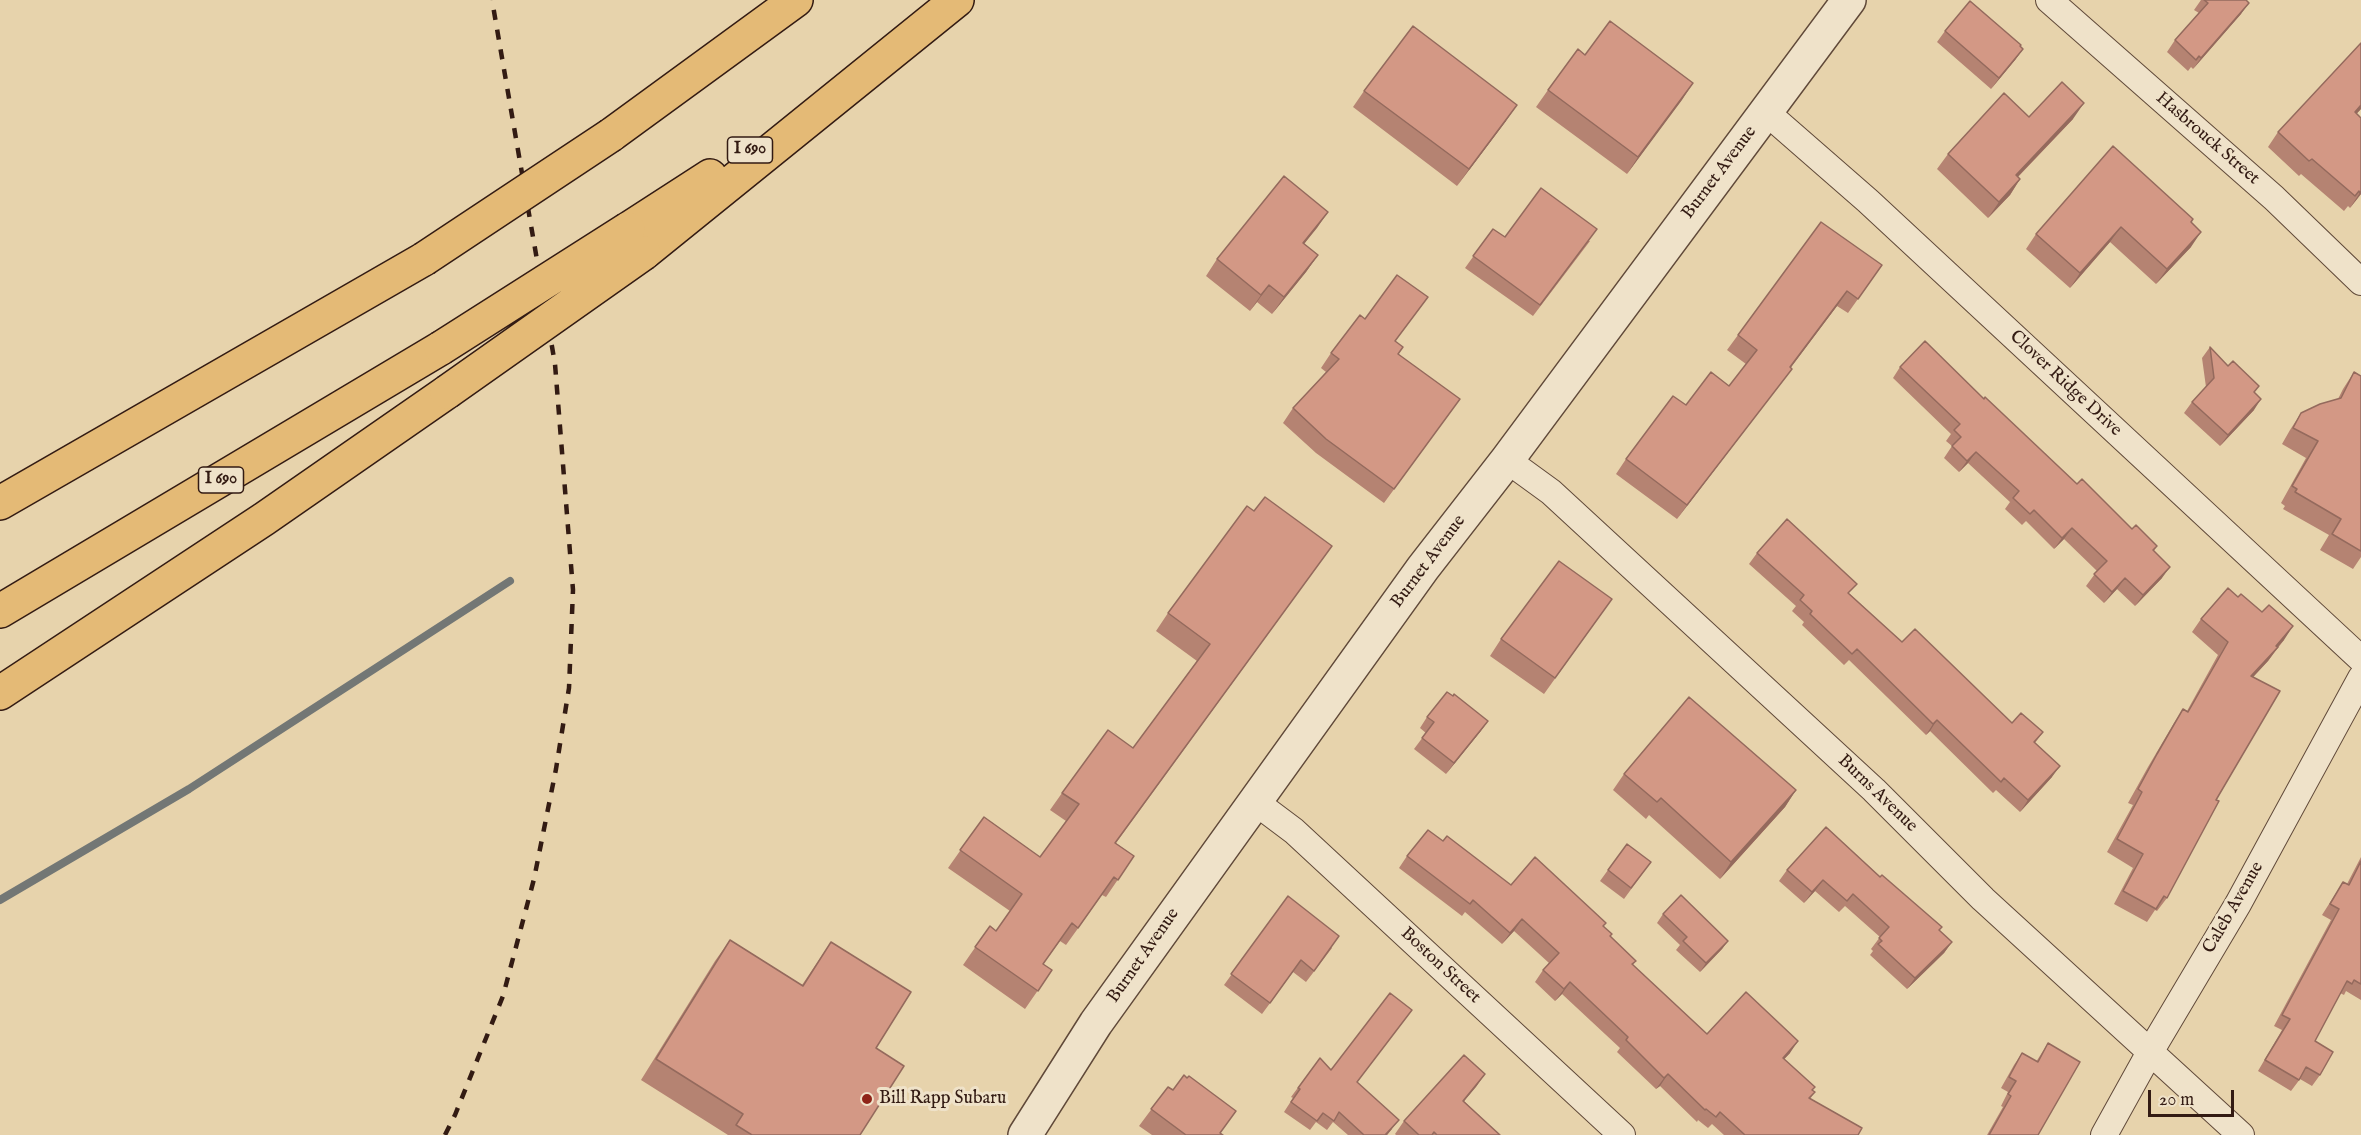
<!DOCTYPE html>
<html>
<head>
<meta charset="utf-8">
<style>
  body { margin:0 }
  #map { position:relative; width:2361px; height:1135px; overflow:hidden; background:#e7d3ac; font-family:"IM FELL English",serif }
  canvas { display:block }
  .scale { position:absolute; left:2148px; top:1090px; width:86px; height:27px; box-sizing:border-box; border:3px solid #331b13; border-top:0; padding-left:8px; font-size:18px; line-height:21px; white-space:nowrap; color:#331b13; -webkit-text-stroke:4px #efe2c9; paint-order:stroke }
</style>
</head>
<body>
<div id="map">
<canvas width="2361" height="1135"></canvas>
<div class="scale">20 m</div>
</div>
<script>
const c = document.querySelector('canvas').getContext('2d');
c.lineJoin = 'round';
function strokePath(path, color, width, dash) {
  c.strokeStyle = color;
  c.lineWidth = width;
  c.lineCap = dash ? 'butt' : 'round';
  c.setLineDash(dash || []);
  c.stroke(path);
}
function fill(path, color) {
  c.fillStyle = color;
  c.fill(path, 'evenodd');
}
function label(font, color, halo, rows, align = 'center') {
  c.font = font + ' "IM FELL English",serif';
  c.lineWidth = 6;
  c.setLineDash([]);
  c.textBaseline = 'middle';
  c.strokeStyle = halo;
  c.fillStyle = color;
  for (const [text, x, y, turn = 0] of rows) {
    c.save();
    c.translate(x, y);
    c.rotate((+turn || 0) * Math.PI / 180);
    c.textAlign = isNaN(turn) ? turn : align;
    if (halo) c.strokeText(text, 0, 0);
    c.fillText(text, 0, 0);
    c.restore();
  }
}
strokePath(new Path2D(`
  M0,900l189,-111 321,-208`), '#737775', 8);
const minor = new Path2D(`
  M2049,0l225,198 87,84
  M1766,112l102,89 493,458
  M1507,460l44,32 323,298 109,109 258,236
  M1254,801l40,30 328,304
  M2104,1135l46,-83 88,-148 123,-226`);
const tertiary = new Path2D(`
  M1025,1135l71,-112 327,-455 84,-108 342,-460`);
const motorway = new Path2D(`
  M611,135l185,-135
  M628,229l82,-53
  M644,253l313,-253
  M0,503l424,-244
  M0,611l441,-263
  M0,693l264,-174 183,-127`);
strokePath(minor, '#604939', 28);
strokePath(tertiary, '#604939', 36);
strokePath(motorway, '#331b13', 36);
strokePath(minor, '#efe2c9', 26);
strokePath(tertiary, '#efe2c9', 33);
strokePath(motorway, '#e4ba76', 33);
strokePath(new Path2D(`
  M445,1135l10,-20 48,-119 31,-117 22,-110 13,-81 4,-98 -18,-226 -63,-364`), '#331b13', 4.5, [10, 10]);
const motorwayBridge = new Path2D(`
  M424,259l187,-124
  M441,348l187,-119
  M447,392l197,-139`);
strokePath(motorwayBridge, '#331b13', 36, []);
strokePath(motorwayBridge, '#e4ba76', 33);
fill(new Path2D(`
  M2201,0h45l-5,14 -48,55 -2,-2 -3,4 -21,-19 8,-12 24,-27 -5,-3z
  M1945,31l75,15 3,3 -8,11 -24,29 -54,-47z
  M2361,43v66l-5,5 5,4v76l-11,14 -2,-2 -4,5 -43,-37 -2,2 -31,-29 10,-15z
  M1585,55l108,28 -66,91 -91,-67 12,-17z
  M1364,91l142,30 -49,65 -104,-79z
  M2029,117l44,2 -55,58 2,2 -10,16 -22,23 -51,-49 11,-15z
  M1328,212l-24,32 14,11 -12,17 -34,42 -15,-12 -7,9 -44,-35 11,-17z
  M2191,222v25l-35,37 -46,-42 -40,46 -44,-39 10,-15z
  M1493,229l12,8 85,4 -57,75 -68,-48z
  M1882,265l-34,48 -11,-7 -47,62 2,1 -11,14 -104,136 -61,-45 10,-15 60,-54 43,-19 17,-22 -19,-14 11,-15z
  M1395,342l3,12 62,45 -76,104 -68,-50 -33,-30 10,-15 33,-36 -5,-4 10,-15z
  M2210,347l44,63 -34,36 -36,-33 8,-11 14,-15 -4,-29z
  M1900,367l84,32 93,85 55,45 25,17 -3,5 8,27 -27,28 -18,-17 -13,14 -18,-17 11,-15 -33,-32 -10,10 -28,-28 -4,4 -17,-16 5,-7 -42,-39 -9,9 -15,-14 8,-12 -6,-5 5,-7 -58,-56z
  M2354,372l7,4v181l-8,12 -33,-19 9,-15 -46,-26 2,-3 -4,-3 25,-45 -24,-14 8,-14 11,-17 37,-14 5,-10z
  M1254,511l78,35 -216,297 18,13 -28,41 -4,-2 -36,50 -6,-4 -17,23 9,6 -27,39 -62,-44 27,-39 6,5 14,-20 -62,-43 36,-51 56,40 26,-36 -16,-11 12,-17 71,-45 64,-87 -41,-30 12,-18z
  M1757,553l93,41 52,48 110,81 31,9 -8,11 17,34 -32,35 -24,-22 -3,3 -63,-62 -4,4 -77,-75 -5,5 -42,-40 2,-3 -12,-11 4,-5 -47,-42z
  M1612,599l-68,95 -54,-38 11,-17z
  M2201,619l83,21 -16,21 -15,16 -37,123 -49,98 -10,13 -2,-1 -8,12 -33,-18 19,-36 -26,-16 26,-47 -5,-2 20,-36 26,-44 9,-14 4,2 31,-56 -26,-23z
  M1427,717l61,4 -8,11 -34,42 -32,-25 12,-16 -6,-5z
  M1624,774l172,16 -11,17 -65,72 -71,-64 -3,4 -33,-29z
  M1826,827l126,115 -8,11 -37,36 -37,-34 3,-4 -2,-2 9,-12 -35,-31 -6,6 -24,-21 -11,12 -25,-22 8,-11z
  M1443,841l68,44 93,41 6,11 26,24 -3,4 74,69 83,19 -6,6 31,28 -3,3 3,2 -5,7 48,36h-134l-12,-11 -4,4 -10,-8 -1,2 -37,-36 -4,3 -39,-37 3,-4 -58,-54 -7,7 -20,-19 8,-12 6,-7 -35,-32 -12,13 -37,-32 -3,4 -63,-48 8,-12z
  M2361,857v143l-15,-9 -2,4 -4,-2 -25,48 5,34 -8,11 -12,-7 -9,12 -33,-20 24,-41 -8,-4 57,-106 -9,-5 21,-33 4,2z
  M1608,870l35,3 -19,26 -24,-18z
  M1288,896l44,52 -26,34 -13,-10 -31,42 -38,-29z
  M1663,914l65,27 -6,8 -22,23 -24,-22 4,-5 -23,-22z
  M730,940l72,45 29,-43 45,106 -16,87h-132l-87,-55 74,-119z
  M1412,1010l-55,72 35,47 -5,6h-39l-15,-13 -6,8 -11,-8 -6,8 -26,-18 9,-14 -2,-1 29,-39 11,12z
  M2048,1043l-10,92h-51l16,-28 -2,-1 7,-14 -7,-4 13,-23 8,-12 14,9z
  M1485,1074l-21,27 36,34h-104l-1,-1 9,-13z
  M1168,1087l5,3 50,45h-71l-13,-9z`), '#b58372');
fill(new Path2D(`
  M2249,3l-8,11 -48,55 8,-11z
  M2023,49l-8,11 -24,29 8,-11z
  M1693,83l-11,17 -55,74 11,-17z
  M2084,103l-11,16 -68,71 11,-15z
  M1517,105l-11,16 -49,65 12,-17z
  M2361,105v4l-17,18 11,-15z
  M2020,179l-10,16 -22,23 11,-16z
  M2361,191v3l-11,14z
  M1328,212l-11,16 -26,32 12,-17z
  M2121,227l-11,15 -40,46 10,-15z
  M2201,232l-10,15 -35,37 11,-15z
  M1318,255l-12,17 -34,42 12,-17z
  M1269,285l-12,17 -7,9 11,-16z
  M1847,291l-10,15 -57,76 10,-15z
  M1792,369l-11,14 -104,136 10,-14z
  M2261,399l-7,11 -34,36 8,-11z
  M1976,452l-8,11 -9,9 8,-11z
  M2072,528l-8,11 -10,10 8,-11z
  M2170,567l-8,11 -27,28 8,-11z
  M2125,578l-8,11 -13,14 8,-11z
  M2293,626l-9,14 -11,12 5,-5 -10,14 -26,28 9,-13z
  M1937,720l-7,11 -4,4 7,-11z
  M1488,721l-8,11 -34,42 8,-11z
  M2060,766l-8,11 -32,35 8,-12z
  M1796,790l-11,17 -65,72 11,-17z
  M1823,880l-8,11 -11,12 8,-11z
  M1522,919l-8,12 -12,13 8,-11z
  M1728,941l-6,8 -22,23 6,-9z
  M1952,942l-8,11 -37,36 8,-11z
  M1570,982l-8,12 -7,7 9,-12z
  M1798,1041l-8,12 -15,16 8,-11z
  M1485,1074l-9,13 -22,26 9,-12z
  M1668,1074l-8,12 -4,3 8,-11z
  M1399,1120l-12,15h-2z`), '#946a5d');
const building = new Path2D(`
  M2204,0h42l3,3 -48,55 -2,-2 -3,4 -21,-20 33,-37z
  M1970,1l51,44 -1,1 3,3 -24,29 -54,-47z
  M1610,21l83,62 -55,74 -90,-67 30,-41 7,6z
  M1413,26l104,79 -48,64 -105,-78z
  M2361,43v62l-6,7 6,6v73l-1,2 -1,-2 -4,5 -43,-37 -3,2 -31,-29z
  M2062,82l22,21 -68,72 4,4 -21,23 -51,-48 56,-61 25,24z
  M2113,146l80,73 -2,3 10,10 -34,37 -46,-42 -41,46 -44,-39z
  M1284,176l44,36 -25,31 15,12 -34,42 -15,-12 -8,10 -44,-36z
  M1541,188l56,41 -57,76 -67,-49 20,-27 12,8z
  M1821,222l61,43 -24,34 -11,-8 -57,76 2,2 -105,136 -61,-46 47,-63 13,9 25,-33 18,14 28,-36 -19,-15z
  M1397,275l31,22 -33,44 8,6 -5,7 62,45 -66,90 -68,-50 -33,-31 46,-49 -8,-6 29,-38 5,4z
  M1925,341l59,58 1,-2 92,87 5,-5 50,50 4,-4 21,21 -4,4 17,17 -27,28 -18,-17 -13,14 -18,-18 13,-13 -35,-33 -10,10 -28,-28 -4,4 -17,-16 6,-7 -43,-39 -9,9 -15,-15 9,-9 -7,-7 6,-6 -60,-57z
  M2210,347l18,19 5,-5 26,25 -5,6 7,7 -33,36 -36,-33 22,-24z
  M2354,372l7,4v175l-29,-17 9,-15 -46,-27 2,-3 -5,-3 26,-45 -25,-13 8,-15 19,-9 21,-6z
  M1265,497l67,49 -217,297 19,13 -16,24 -4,-3 -36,51 -6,-5 -29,41 9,6 -14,21 -63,-44 15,-21 6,5 26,-37 -62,-44 24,-33 56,40 39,-53 -17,-11 46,-63 25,18 77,-104 -42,-31 79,-107 7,5z
  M1787,519l70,65 -9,9 54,49 13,-13 97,94 9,-10 22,19 -9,10 26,24 -32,34 -24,-22 -3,4 -64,-62 -4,4 -76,-75 -5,5 -42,-40 2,-3 -12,-11 4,-5 -47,-42z
  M1559,561l53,38 -57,79 -54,-39z
  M2228,588l10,9 3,-3 21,18 7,-7 24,21 -17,20 2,1 -27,29 29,15 -64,109 3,1 -52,97 -3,-2 -8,13 -33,-18 20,-37 -26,-15 25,-47 -4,-3 19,-35 26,-45 5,3 40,-70 -27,-23z
  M1447,692l6,4 1,-2 34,27 -34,42 -32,-25 12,-16 -7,-5z
  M1689,697l107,93 -65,72 -70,-64 -4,4 -33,-28z
  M1826,827l54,50 2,-2 60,52 -3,3 13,12 -37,36 -37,-34 4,-3 -3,-3 10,-11 -36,-33 -6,7 -24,-21 -11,12 -25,-22z
  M1428,830l15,11 4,-5 64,49 24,-28 71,66 -3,3 9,8 -2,2 26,25 -4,3 75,70 39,-42 52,49 -15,17 32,29 -3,3 3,2 -6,6 53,30 -4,7h-113l-25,-23 -4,5 -10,-8 -1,1 -37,-36 -4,4 -38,-38 2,-3 -58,-55 -6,7 -21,-19 16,-17 -37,-34 -12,14 -37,-33 -3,4 -63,-48z
  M1627,844l24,18 -20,26 -23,-18z
  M2361,861v123l-7,-4 -2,4 -5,-3 -32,60 18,11 -13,23 -14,-8 -7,13 -34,-20 25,-41 -8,-4 57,-106 -9,-5 13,-22 6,3z
  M1681,895l47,46 -22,22 -23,-22 4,-4 -24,-23z
  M1288,896l51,40 -25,35 -13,-11 -31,43 -39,-29z
  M730,940l73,46 28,-44 80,50 -35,56 28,18 -44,69h-108l-16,-10 7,-11 -87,-55z
  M1390,993l22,17 -55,72 42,38 -14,15h-21l-25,-23 -5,9 -11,-8 -6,8 -26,-19 9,-13 -2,-1 22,-30 11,12z
  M2048,1043l32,19 -42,73h-49l22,-39 -3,-2 8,-13 -7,-4 13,-24 16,9z
  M1464,1055l21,19 -22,27 37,34h-63l-3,-3 -2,3h-13l-15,-14z
  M1184,1075l3,3 2,-2 47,35 -16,22 3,2h-37l-35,-26 17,-22 5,3z`);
fill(building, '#d39885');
strokePath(building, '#946a5d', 1.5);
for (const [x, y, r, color] of [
  [867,1099,6,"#8f2418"]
]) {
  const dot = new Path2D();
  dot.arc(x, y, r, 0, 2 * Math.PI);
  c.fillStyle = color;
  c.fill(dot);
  strokePath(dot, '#efe2c9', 2);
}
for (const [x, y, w] of [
  [750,150,45],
  [221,480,45]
]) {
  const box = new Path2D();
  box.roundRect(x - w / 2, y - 13, w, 26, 4.5);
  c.fillStyle = '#efe2c9';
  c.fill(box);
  strokePath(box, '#331b13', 1.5);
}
label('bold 16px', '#331b13', null, [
  ["I 690",750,150],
  ["I 690",221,480]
]);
label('18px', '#331b13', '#efe2c9', [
  ["Hasbrouck Street",2207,139,41],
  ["Burnet Avenue",1720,173,-53],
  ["Clover Ridge Drive",2065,384,43],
  ["Burnet Avenue",1429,562,-53],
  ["Burns Avenue",1877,794,44],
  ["Caleb Avenue",2234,908,-60],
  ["Burnet Avenue",1144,956,-55],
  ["Boston Street",1440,966,43]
]);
label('18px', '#331b13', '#efe2c9', [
  ["Bill Rapp Subaru",879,1099]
], 'left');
</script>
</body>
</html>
